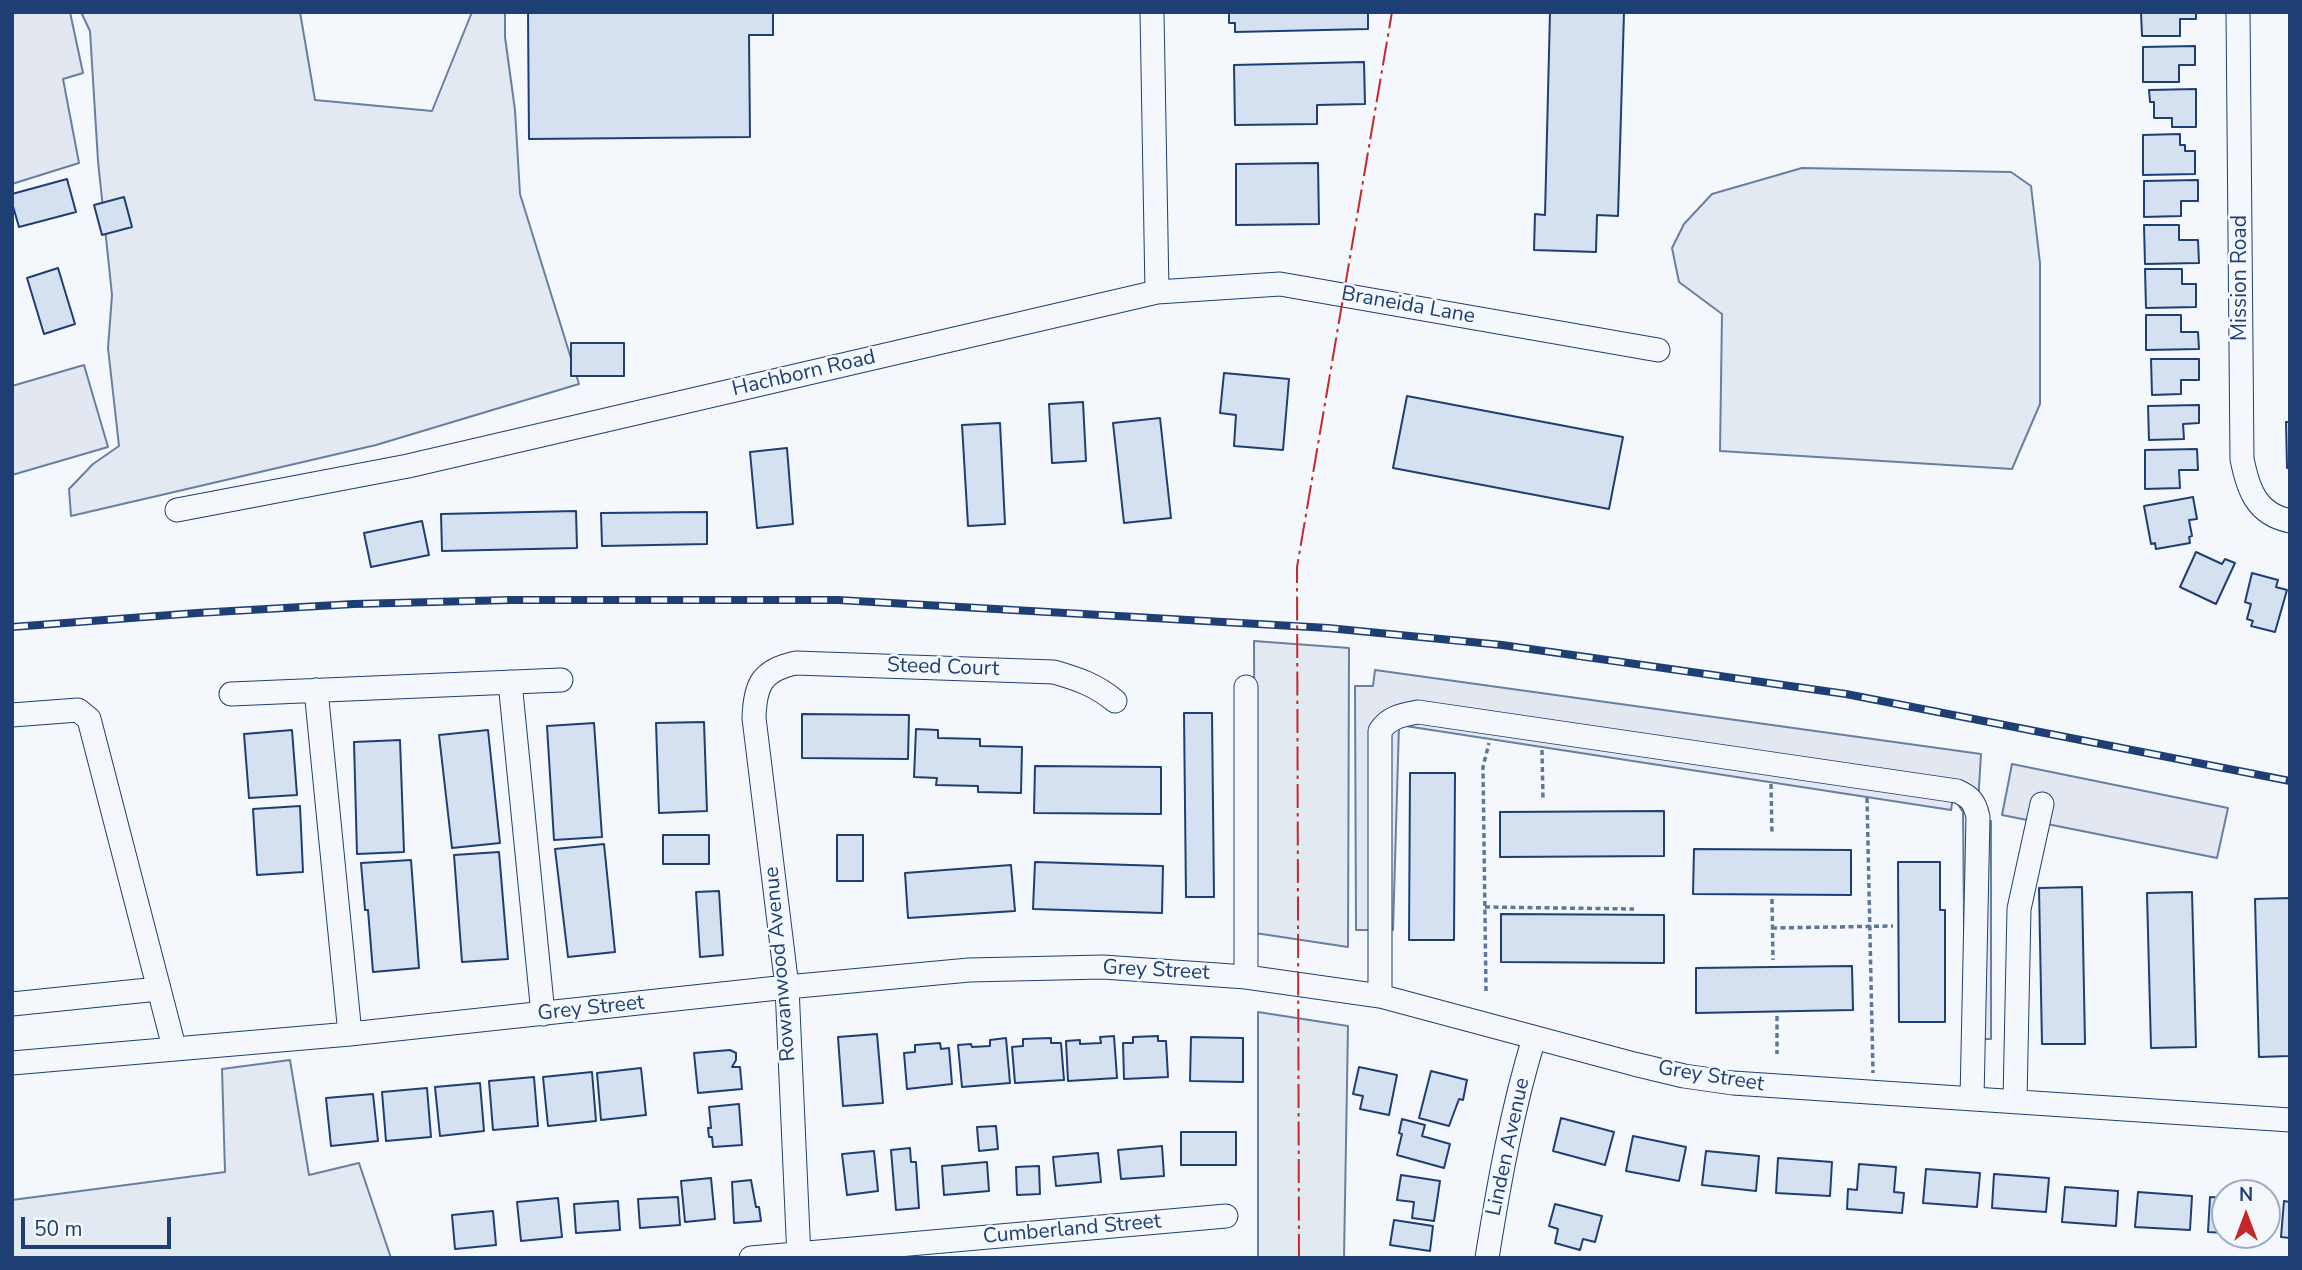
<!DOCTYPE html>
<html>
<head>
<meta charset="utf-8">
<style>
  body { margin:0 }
  #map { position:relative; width:2302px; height:1270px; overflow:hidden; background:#f4f7fb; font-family:"Nunito Sans",sans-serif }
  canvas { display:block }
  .frame { position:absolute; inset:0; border:14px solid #1d3f73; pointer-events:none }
  .north { position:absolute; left:2211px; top:1179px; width:70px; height:70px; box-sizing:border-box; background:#f4f7fb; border:2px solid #9eadc5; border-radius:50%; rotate:0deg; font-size:19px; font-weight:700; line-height:28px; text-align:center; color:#1d3f73 }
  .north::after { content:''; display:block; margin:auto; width:24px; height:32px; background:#c62828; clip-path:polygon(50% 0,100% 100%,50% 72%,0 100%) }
  .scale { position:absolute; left:21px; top:1217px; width:150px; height:32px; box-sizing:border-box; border:4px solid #1d3f73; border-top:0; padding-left:9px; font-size:21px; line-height:24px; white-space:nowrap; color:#1d3f73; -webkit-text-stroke:5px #f4f7fb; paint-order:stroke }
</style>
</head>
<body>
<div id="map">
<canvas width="2302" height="1270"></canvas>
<div class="frame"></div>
<div class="north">N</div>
<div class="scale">50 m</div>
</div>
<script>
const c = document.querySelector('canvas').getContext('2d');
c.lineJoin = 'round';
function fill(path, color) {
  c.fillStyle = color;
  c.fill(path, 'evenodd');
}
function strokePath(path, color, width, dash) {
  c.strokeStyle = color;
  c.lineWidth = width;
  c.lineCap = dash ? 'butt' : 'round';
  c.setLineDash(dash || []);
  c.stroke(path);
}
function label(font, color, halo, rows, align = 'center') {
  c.font = font + ' "Nunito Sans",sans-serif';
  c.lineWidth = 5;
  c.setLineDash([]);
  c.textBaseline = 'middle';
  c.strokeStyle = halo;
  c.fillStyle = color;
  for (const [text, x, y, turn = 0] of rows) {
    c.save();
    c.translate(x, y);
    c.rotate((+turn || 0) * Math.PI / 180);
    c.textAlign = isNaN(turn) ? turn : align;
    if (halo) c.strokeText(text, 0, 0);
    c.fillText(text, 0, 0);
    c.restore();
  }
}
const green = new Path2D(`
  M81,12h219l15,88 117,11 40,-99h33v25l10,73 5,84 59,190 -203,61 -305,71 -2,-27 24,-25 26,-18 -11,-98 4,-53 -14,-134 -8,-130z
  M1802,168l209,4 20,14 9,77v141l-28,65 -292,-18 2,-137 -43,-32 -7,-34 12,-24 28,-30z
  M1254,641l95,7 -1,299 -93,-14z
  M1258,1012l90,14 -4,232h-86z
  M290,1060l19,115 50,-12 32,95h-379v-58l213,-28 -3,-103z`);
fill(green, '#e3e9f0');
strokePath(green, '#687fa3', 2);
const parking = new Path2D(`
  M12,12h58l13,61 -20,6 16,84 -67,21z
  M84,365l24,82 -96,28v-89z
  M1375,670l606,84 -4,66 14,1v218h-26l-2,-227 -10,-15 -2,13 -552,-85 -6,205h-37l-1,-244h18z
  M2012,764l216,44 -11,50 -215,-43z`);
fill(parking, '#e3e8f0');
strokePath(parking, '#687fa3', 2);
const building = new Path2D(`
  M528,12h245v23h-24l1,102 -221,2z
  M1229,12h139v17l-133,3v-9h-6z
  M1550,12h74l-6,204 -21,-1 -1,37 -62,-2 1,-36 10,1z
  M2141,12h55v7h-16v17h-38z
  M2195,46v19h-16v17h-36v-35z
  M1364,62l1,42 -48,1v19l-82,1 -1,-60z
  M2196,89v38h-24v-9h-18v-16h-4l-1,-12z
  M2180,134v11h5v6h10v23l-52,1v-40z
  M1318,163l1,61 -83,1v-61z
  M67,179l9,33 -57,15 -7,-24v-9z
  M2198,180v21h-17v15l-37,1v-36z
  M124,197l8,30 -30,8 -8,-30z
  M2144,225h35v15h19l1,23 -54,1z
  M58,268l17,56 -31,10 -17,-56z
  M2145,269h37v15h14v23l-50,1z
  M2146,315h35v17h17l1,17 -53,1z
  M571,343h53v33h-53z
  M2151,359h48v21h-18v14l-29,1z
  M1224,373l65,6 -6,71 -49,-4 2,-31 -16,-2z
  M1407,396l216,41 -14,72 -216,-41z
  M1083,402l3,59 -34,2 -3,-59z
  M2199,405v18l-16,1 1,15 -35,1 -1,-34z
  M1160,418l11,100 -47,5 -11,-100z
  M2286,422h4v46h-3z
  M1000,423l5,101 -37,2 -6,-101z
  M787,448l6,76 -36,4 -7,-76z
  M2197,449l1,21h-19l1,18 -35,1v-39z
  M2193,497l4,22 -8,1 3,16 -3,1 1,6 -34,6 -1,-6 -4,1 -7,-38z
  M576,511l1,37 -135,3 -1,-37z
  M707,512v32l-105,2 -1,-33z
  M422,521l7,34 -58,12 -7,-34z
  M2196,552l26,12 3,-5 10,4 -19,41 -36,-17z
  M2252,573l26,7 -2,7 11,3 -12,42 -24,-6 2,-5 -6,-2 4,-15 -6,-2z
  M1184,713h28l2,184h-28z
  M802,714l107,1 -1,44 -106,-1z
  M704,722l3,89 -48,2 -3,-90z
  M594,723l8,114 -48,3 -7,-114z
  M916,729l22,1v8l42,1v7l42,1 -1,46 -43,-1v-6l-42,-1 1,-7 -23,-1z
  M292,730l5,65 -48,3 -5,-64z
  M488,730l12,113 -48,5 -13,-113z
  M400,740l4,112 -47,2 -3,-112z
  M1035,766l126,1v47l-127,-1z
  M1410,773h45l-1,167h-45z
  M300,806l3,66 -46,3 -4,-66z
  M1664,811v45l-164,1v-45z
  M663,835h46v29h-46z
  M837,835h26v46h-26z
  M604,844l11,108 -47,5 -13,-108z
  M1694,849l157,1v45l-158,-1z
  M499,852l9,107 -46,3 -8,-107z
  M411,860l8,108 -46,4 -5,-62h-3l-4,-47z
  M1035,862l128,4 -1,47 -129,-4z
  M1898,862h42v48h5v112h-46z
  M1011,865l4,46 -107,7 -3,-45z
  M2082,887l3,157h-43l-3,-156z
  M719,891l4,64 -23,2 -4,-65z
  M2192,892l4,155 -45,1 -4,-155z
  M2290,898v158l-31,1 -4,-158z
  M1501,914l163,1v48l-163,-1z
  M1852,966l1,44 -157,3v-45z
  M877,1034l6,69 -40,3 -5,-69z
  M1114,1036l3,42 -49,3 -2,-40 14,-1v4l21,-1 -1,-6z
  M1158,1036v5h8l2,36 -44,2 -1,-36h10v-6z
  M1191,1037l52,1v44l-53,-1z
  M1006,1038l4,45 -48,4 -4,-42 13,-1 1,3 18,-1v-6z
  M1051,1038v5h10l3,37 -49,3 -3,-36 11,-1v-7z
  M940,1043l1,6 8,-1 3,36 -45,5 -3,-36 11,-1v-7z
  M730,1050l6,3v7l-4,7h8l2,22 -44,4 -4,-40z
  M1359,1067l38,8 -8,40 -29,-6 3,-13 -10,-2z
  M641,1068l5,47 -45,5 -4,-47z
  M1431,1071l36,9 -4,20 -4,-1 -10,27 -30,-8z
  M592,1072l4,49 -48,5 -5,-49z
  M534,1077l4,49 -45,4 -4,-49z
  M480,1083l4,48 -44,5 -5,-49z
  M427,1088l4,49 -45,4 -4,-49z
  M373,1094l5,47 -47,5 -5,-48z
  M739,1104l3,41 -29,2 -1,-10h-3l-1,-9h3l-2,-21z
  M1561,1118l53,14 -9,33 -52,-14z
  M1402,1119l23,6 -3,11 28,8 -6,24 -47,-13 5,-21 -3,-1z
  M996,1126l2,23 -19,2 -2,-24z
  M1181,1132h55v33h-55z
  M1633,1136l53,11 -7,34 -53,-10z
  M1162,1146l2,30 -43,3 -3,-29z
  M910,1148l1,14h5l3,46 -23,2 -5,-60z
  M874,1151l4,40 -31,4 -5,-41z
  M1706,1151l53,5 -3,35 -54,-6z
  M1098,1153l3,29 -45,4 -3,-29z
  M1778,1158l54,4 -2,34 -54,-3z
  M987,1162l2,29 -45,4 -2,-29z
  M1859,1164l37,3 -2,25 10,1 -2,20 -55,-4 1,-20 9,1z
  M1039,1166l1,28 -23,1 -1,-28z
  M1926,1169l54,4 -3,34 -54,-4z
  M1994,1174l55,4 -3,34 -54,-4z
  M1401,1175l39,6 -6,40 -22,-3 2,-16 -17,-2z
  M711,1178l4,41 -30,3 -4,-41z
  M751,1180l5,27h3l2,14 -27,2 -2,-41z
  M2065,1187l53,4 -2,35 -54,-4z
  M2138,1192l54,4 -2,34 -55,-3z
  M678,1197l2,28 -40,3 -2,-29z
  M2210,1197l15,1v35l-17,-1z
  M558,1198l4,39 -41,4 -4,-39z
  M618,1201l2,29 -44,3 -2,-29z
  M2284,1201l6,1v36l-9,-1z
  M1555,1204l47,12 -7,26 -12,-3 -3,11 -25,-7 3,-14 -9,-3z
  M493,1211l3,34 -41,4 -3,-34z
  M1394,1220l39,6 -3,25 -40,-6z`);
fill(building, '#d5e0f0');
strokePath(building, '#1d3f73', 2);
const minor = new Path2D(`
  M1152,12l5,280
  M2238,12l4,447c6,30 14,55 48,62
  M177,510l231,-44 749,-174 123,-8 378,66
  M510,682l33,332
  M1246,687v290
  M316,690l34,344
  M231,694l330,-14
  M12,715l66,-5 11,9 85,328
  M1380,996v-265c9,-14 22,-16 38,-19l539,79c14,6 18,12 21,26l-6,282
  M12,1004l146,-15
  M12,1063l338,-29 437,-47 182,-17 134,-3 143,10 134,19 254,68 50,12 49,7 557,37
  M2015,1101l4,-192 23,-105
  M751,1258l475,-42
  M799,1258l-12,-271 -33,-269c1,-32 7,-48 42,-55l258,9c24,7 42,13 61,29
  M1487,1258c12,-75 25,-148 47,-220`);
strokePath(minor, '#1d3f73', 25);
strokePath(new Path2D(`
  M1542,750l1,50
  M1771,784l1,51
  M1867,798l6,275
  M1772,899l1,61
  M1485,907l149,2
  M1772,928l121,-2
  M1486,991l-3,-224 6,-24
  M1777,1016v38`), '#5e769c', 3.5, [5, 3.5]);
strokePath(minor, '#f4f7fb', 23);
const rail = new Path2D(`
  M12,627l185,-14 157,-9 156,-4h328l490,28 174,17 344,49 444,87`);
strokePath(rail, '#1d3f73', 8);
strokePath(rail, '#f4f7fb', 5, [16]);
strokePath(new Path2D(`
  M1299,1258l-2,-691 95,-555`), '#c62828', 2, [24, 5, 3.5, 5]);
label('21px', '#1d3f73', '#f4f7fb', [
  ["Mission Road",2241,278,-90],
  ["Braneida Lane",1408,306,10],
  ["Hachborn Road",804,374,-13],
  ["Steed Court",943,668,2],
  ["Rowanwood Avenue",781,964,-95],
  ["Grey Street",1156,971,3],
  ["Grey Street",591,1009,-6],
  ["Grey Street",1711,1077,9],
  ["Linden Avenue",1509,1147,-78],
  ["Cumberland Street",1072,1230,-5]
]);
</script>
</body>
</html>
